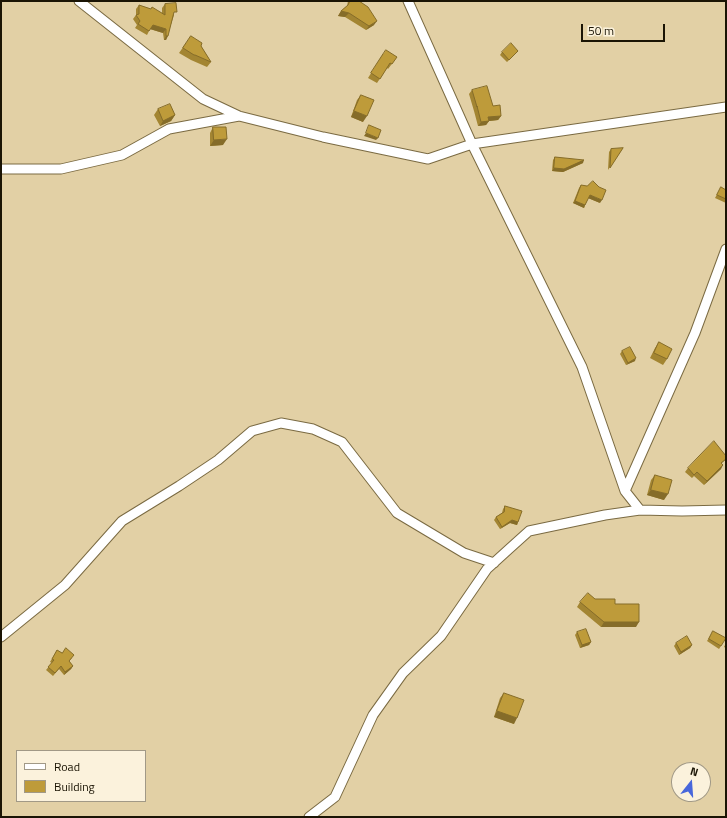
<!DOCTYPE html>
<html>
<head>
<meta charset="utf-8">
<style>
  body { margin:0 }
  #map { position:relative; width:727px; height:818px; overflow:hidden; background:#e2d0a5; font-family:"Titillium Web",sans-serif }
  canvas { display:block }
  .frame { position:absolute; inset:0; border:2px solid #1a1404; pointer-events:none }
  .legend { position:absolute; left:16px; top:750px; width:130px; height:52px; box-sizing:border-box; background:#fbf2dc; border:1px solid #a19986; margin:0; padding:5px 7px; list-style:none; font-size:12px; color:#1a1404 }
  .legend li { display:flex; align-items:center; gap:8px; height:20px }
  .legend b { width:20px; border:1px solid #a19986 }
  .north { position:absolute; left:671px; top:762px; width:40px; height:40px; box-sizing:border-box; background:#fbf2dc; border:1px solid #a19986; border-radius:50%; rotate:17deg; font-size:11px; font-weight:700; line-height:16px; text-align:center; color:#1a1404 }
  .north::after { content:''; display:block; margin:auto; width:14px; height:18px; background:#4867db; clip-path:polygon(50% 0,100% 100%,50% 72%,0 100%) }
  .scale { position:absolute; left:581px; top:24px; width:84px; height:18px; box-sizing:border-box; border:2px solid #1a1404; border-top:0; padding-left:5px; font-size:12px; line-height:14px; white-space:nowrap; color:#1a1404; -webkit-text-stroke:3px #fbf2dc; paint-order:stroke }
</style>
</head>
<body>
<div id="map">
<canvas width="727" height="818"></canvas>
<div class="frame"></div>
<ul class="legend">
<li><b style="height:5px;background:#fff"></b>Road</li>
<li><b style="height:11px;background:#be9b3a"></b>Building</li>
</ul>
<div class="north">N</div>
<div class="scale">50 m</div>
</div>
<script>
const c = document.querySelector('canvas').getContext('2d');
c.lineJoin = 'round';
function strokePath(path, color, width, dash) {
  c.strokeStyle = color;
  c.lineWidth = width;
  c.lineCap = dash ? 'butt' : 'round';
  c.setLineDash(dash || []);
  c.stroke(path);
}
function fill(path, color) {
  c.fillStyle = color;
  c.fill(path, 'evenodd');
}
const street = new Path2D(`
  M79,1l124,98 36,17 84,21 105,22 44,-15 254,-37
  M408,1l64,143 110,223 43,124 15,19 42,1 44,-1
  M1,169h60l61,-14 47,-26 70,-13
  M625,491l70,-158 31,-84
  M1,637l64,-52 57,-64 57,-35 39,-26 34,-29 29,-8 32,6 29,13 55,71 67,40 30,10
  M309,817l26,-20 38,-82 30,-42 38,-37 46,-67 22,-20 20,-18 76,-16 35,-5`);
strokePath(street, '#7a6a42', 11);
strokePath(street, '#fff', 9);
fill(new Path2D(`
  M348,1h11l15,24 -8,5 -21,-13 -7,-1 3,-5 6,-5z
  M165,4l9,11 -8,25h-2l-1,-7 -13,-4 -3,6 -12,-7 2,-3 -4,-6 3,-4v-6l3,-4 23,8v-5z
  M191,36l10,10 10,16 -4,5 -16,-7 -12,-7z
  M518,51l-11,11 -7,-7 2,-3z
  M383,54l14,3 -9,12 -1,-1 -10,15 -9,-5z
  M472,90l21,16 8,10 -3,4 -9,1 -3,4 -8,1 -4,-15 -5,-17z
  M361,95l2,27 -12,-5 6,-17z
  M158,109l17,6 -4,6 -11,5 -6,-11z
  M213,127l10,18 -13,1v-13z
  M623,148l-15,22 1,-18 2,-3z
  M555,157l28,6 -20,9 -11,-1 1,-11z
  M581,185l19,18 -12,-5 -4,10 -11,-5 6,-15z
  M721,187l5,3v13l-11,-5z
  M659,342l8,17 -4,6 -13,-7 5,-10z
  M622,351l13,10 -9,4 -6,-11z
  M726,456v3l-4,4 -1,6 -17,16 -10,-9 -2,2 -7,-6 3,-4z
  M655,475l9,25 -17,-5 4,-15z
  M505,506l13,16 -1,3 -7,-2 -10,6 -6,-9 2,-3 6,-4 1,-4z
  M595,599l41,28h-35l-24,-20 3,-5z
  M713,631l8,15 -2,3 -12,-8z
  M577,632l14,10 -2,3 -9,3 -5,-13z
  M676,643l16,2 -2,3 -11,7 -5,-9z
  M726,643v5l-2,-1z
  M57,650l5,3 10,5 -3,3 4,5 -2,3 -7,6 -5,-6 -6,7 -7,-6 6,-7 -2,-1z
  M504,693l10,31 -20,-7 6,-19z`), '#a38532');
fill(new Path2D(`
  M341,11l8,2 -4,4 -7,-1z
  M377,21l-3,4 -8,5 3,-4z
  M153,25l13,4 -3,4 -13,-4z
  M166,36h2l-2,4h-2z
  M354,111l13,5 -4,6 -12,-5z
  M175,115l-4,6 -11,5 3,-5z
  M501,116l-3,4 -9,1 -3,4 -8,1 3,-4 7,-5z
  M366,133l12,5 -2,2 -12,-4z
  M227,139l-4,6 -13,1 4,-6z
  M584,160l-1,3 -20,9 -11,-1 2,-3z
  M590,195l12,5 -2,3 -12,-5z
  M575,201l10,4 -1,3 -11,-5z
  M636,358l-1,3 -9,4 2,-2z
  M723,465l-2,4 -17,16 3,-4z
  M651,490l17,4 -4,6 -17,-5z
  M512,520l6,2 -1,3 -7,-2 -10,6 2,-2z
  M604,622h35l-3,5h-35z
  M591,642l-2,3 -9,3 2,-3z
  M692,645l-2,3 -11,7 2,-3z
  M73,666l-2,3 -7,6 1,-3z
  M497,711l20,7 -3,6 -20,-7z`), '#856c29');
const building = new Path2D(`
  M350,1h9l9,6 9,14 -8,5 -20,-13 -8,-2 7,-6z
  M176,3l1,9h-3l-6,24h-2v-7l-13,-4 -4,6 -11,-7 2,-3 -4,-6 3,-1v-9l12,4 1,-2 13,8v-11z
  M191,36l11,7 -1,3 10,16 -16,-7h-1l-11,-7z
  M511,43l7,8 -9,9 -7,-8z
  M386,50l11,7 -5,7 -2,-1 -10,16 -9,-6z
  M487,86l6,20 7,-1 1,11 -13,1 1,4 -8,1 -4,-16v1l-5,-17z
  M361,95l13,5 -7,16 -13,-5z
  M170,104l5,11 -12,6 -5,-12z
  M369,125l12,5 -3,8 -12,-5z
  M213,127h13l1,12 -13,1z
  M623,148l-13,20 1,-19z
  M555,157l29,3 -20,9 -10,-1z
  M593,181l6,6 7,3 -4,10 -12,-5 -5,10 -10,-4 6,-16 6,1z
  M721,187l5,3v9l-9,-4z
  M659,342l13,7 -5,10 -13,-6z
  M630,347l6,11 -8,5 -6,-12z
  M714,441l12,15v3l-5,4 2,2 -16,16 -10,-9 -3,3 -6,-7z
  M655,475l17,5 -4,14 -17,-4z
  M505,506l17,5 -4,11 -6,-2 -10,7 -6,-10 8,-5z
  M588,593l7,6h20v5h24v18h-35l-24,-20z
  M586,629l5,13 -9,3 -5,-13z
  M713,631l13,7 -5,8 -12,-7z
  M687,636l5,9 -11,7 -5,-9z
  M66,648l8,7 -5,6 4,5 -8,6 -4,-6 -6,7 -7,-6 6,-7 -2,-1 5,-9 5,3z
  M504,693l20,7 -7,18 -20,-7z`);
fill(building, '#be9b3a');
strokePath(building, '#856c29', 1);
</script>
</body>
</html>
